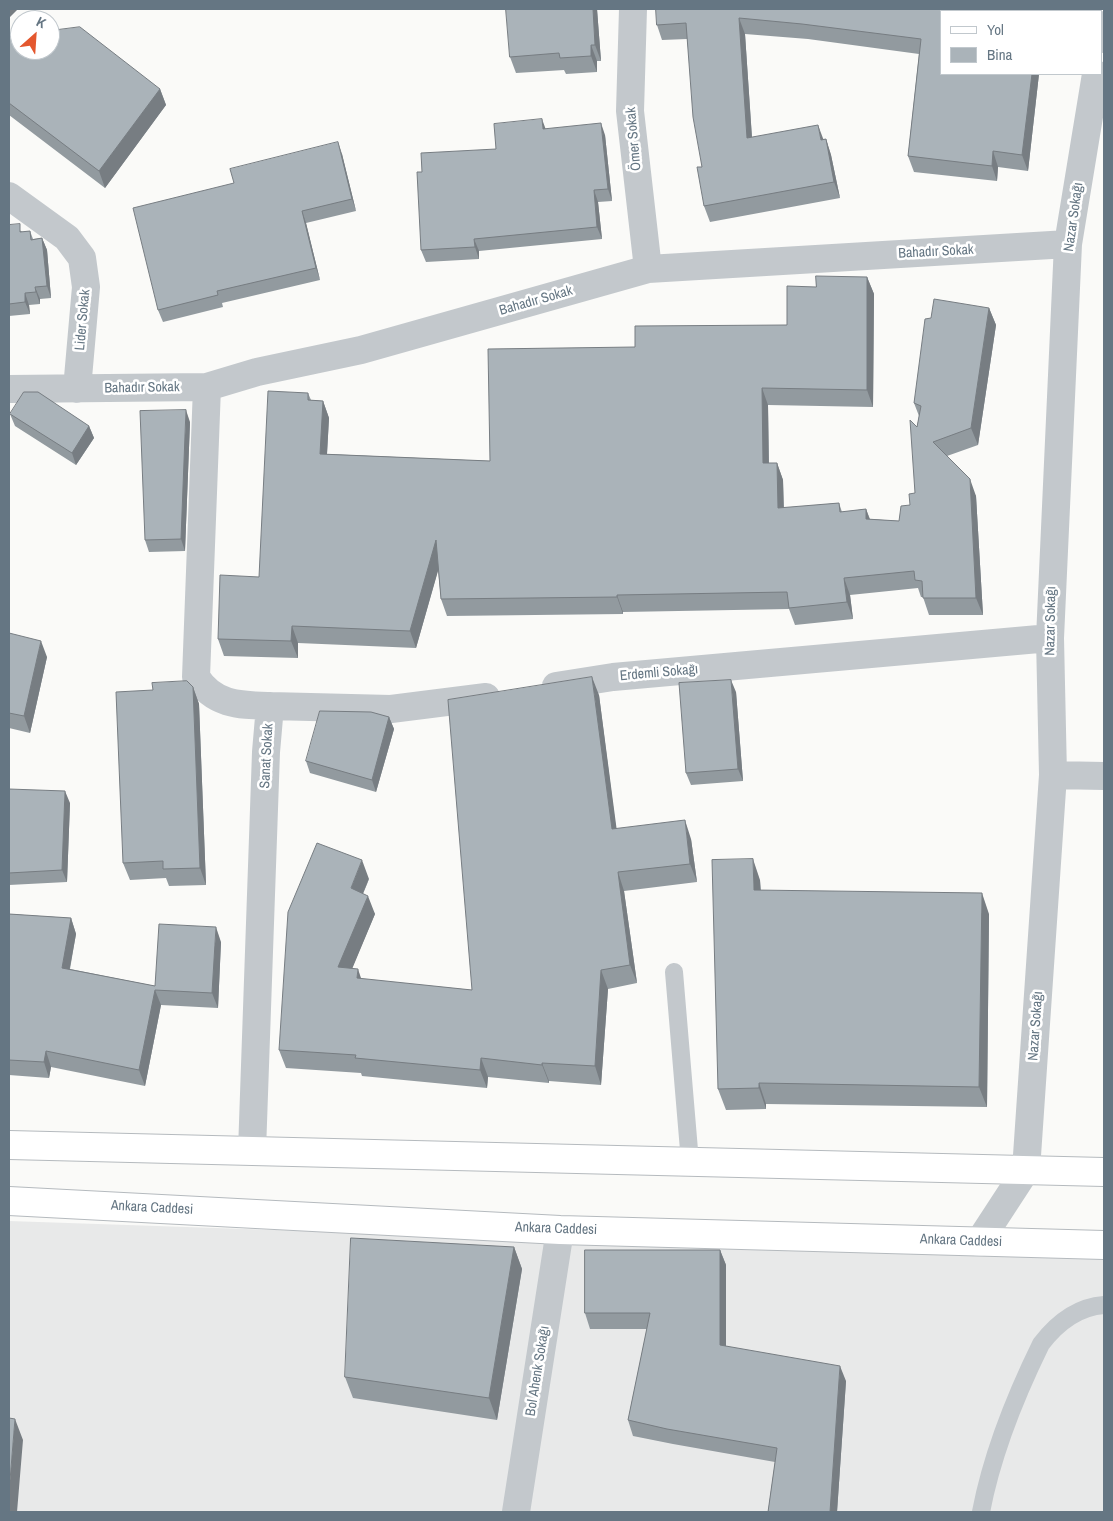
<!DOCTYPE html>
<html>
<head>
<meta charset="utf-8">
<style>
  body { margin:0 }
  #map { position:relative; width:1113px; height:1521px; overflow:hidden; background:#fafaf8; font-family:"Archivo Narrow",sans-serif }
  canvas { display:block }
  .frame { position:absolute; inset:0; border:10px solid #657683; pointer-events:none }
  .legend { position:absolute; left:940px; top:10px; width:162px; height:65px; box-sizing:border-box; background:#fff; border:1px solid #c1c8cd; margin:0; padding:6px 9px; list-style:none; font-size:15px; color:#657683 }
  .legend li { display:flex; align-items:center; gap:10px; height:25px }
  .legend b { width:25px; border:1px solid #c1c8cd }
  .north { position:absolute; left:10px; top:10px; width:50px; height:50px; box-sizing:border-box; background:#fff; border:1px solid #c1c8cd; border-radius:50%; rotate:26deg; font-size:14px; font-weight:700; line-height:20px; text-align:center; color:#657683 }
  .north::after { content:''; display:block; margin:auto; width:18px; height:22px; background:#e4572e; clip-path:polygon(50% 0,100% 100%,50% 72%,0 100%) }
</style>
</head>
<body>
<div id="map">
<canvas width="1113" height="1521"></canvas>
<div class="frame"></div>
<ul class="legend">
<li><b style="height:6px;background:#fff"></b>Yol</li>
<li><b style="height:14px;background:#aab3b9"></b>Bina</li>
</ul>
<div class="north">K</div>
</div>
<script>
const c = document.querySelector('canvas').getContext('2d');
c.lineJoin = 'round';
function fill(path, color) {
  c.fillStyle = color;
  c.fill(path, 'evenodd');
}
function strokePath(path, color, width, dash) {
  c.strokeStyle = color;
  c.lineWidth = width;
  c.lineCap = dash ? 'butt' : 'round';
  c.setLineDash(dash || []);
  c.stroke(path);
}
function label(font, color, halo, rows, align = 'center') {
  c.font = font + ' "Archivo Narrow",sans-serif';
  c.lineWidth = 5;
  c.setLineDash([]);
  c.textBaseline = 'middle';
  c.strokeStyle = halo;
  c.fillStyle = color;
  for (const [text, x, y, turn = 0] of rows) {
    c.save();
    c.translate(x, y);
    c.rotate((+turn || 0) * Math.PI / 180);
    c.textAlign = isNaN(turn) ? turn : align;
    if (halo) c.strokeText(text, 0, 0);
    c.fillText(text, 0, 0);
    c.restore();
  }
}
fill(new Path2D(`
  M9,1221l1095,37v254h-1095z`), '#e8e9e9');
const primary = new Path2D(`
  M9,1145l1095,27
  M9,1201l551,29 544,15`);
strokePath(primary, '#b5babe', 30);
strokePath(new Path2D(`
  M674,972l16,190
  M981,1512c11,-58 34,-115 60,-168 16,-21 36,-37 63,-39`), '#c3c8cc', 18);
strokePath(new Path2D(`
  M633,9l-3,102 18,158
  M1102,39l2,-14
  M9,196l58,42 15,20 4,29 -9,102
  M207,387l-11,290c18,28 43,28 74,29l-4,46 -14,399
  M9,389l198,-2 50,-15 104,-22 287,-81 420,-25
  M556,686l57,-9 437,-39
  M270,706l121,3 95,-12
  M1053,775l51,1
  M979,1242l47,-72 27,-395 -3,-137 18,-394 28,-170
  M516,1512l44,-282`), '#c3c8cc', 28);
strokePath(primary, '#fff', 28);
fill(new Path2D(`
  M506,9h91l4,52h-4v11l-31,2 -2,-4 -48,3 -6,-16z
  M656,9h388l1,2h-103v63h97l-11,97 -30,-4 -1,14 -83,-9 -6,-16 11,-102 -111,-15 -63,-5 7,103 74,2 5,16 9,43 -130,24 -6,-16 -2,-39 -15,-128 -25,1 -5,-15z
  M9,37l151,52 6,16 -61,83 -96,-73z
  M546,129l59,6 7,66 -14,1 4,37 -123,12v8l-53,3 -5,-12 1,-78 74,-23z
  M342,154l14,57 -50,12 14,57 -98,23 1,4 -60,15 -5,-12 76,-127z
  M9,225l14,7 7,-1 3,8 9,-1 5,12 4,48 -11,1v5l-11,1 1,9 -21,2z
  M867,277l7,17 -1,113 -105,-2 1,58h8l6,17 1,28 55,-5 3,9 24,-3 4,10 29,2 11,-16 5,-12 2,-66 2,-11 -5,-13 17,-85 58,-10 7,17 -18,120 -31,11 29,40 7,119h-54l-6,-18h-2l-3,-9 -68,7 3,24 -58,6 -6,-16 -166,3v2l-176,2 -6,-17 -3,-29 -22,78 -118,-5v15l-74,-2 -6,-17 41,-62 49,-184 3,7 12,1 6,17 -2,36 163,7 145,-114 152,-22 29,-38z
  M10,414l79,12 5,12 -18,27 -61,-39z
  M190,422l-5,129 -36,1 -4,-12z
  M9,633l38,24 -17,76 -21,-5z
  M193,687l6,17 7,181 -37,1 -3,-8 -36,2 -7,-17 30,-173z
  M736,692l7,89 -52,4 -5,-12z
  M599,695l17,134 75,10 6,43 -73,9 13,92 -29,6 -7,96 -52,-4v2l-61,-6 -1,11 -125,-12 -1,-3 -75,-5 -7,-18 90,-171 -6,15 12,20 -23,54 9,11 111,11z
  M389,717l5,12 -18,63 -66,-19 -4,-12z
  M9,789l61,14 -3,79 -58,3z
  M760,880l1,10 228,24 -2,193 -221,-3v5l-40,1 -8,-21z
  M9,914l62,4 5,16 -6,35 85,17 66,-44 -3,66 -57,-3 -16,81 -94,-19 -2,11 -40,-3z
  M514,1247l8,22 -25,151 -144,-22 -8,-21z
  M720,1250l6,15v81l120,35 -9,131h-69l7,-50 -102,-18 -40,-8 -5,-16 19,-91h-57l-5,-16z`), '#929a9f');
fill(new Path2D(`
  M9,9h9l-9,9z
  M593,9h4l4,52 -6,-16z
  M1040,9h4l1,2h-6z
  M739,18l6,16 8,120 -6,-16z
  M591,45l6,16v11l-6,-16z
  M1032,74h7l-11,97 -6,-16z
  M160,89l6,16 -61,83 -6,-17z
  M542,119l4,11 -3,-1z
  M601,123l4,12 7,66 -4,-12z
  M818,125l6,16 -3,-1z
  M826,139l5,16 9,43 -6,-16z
  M338,142l4,12 14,57 -4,-12z
  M993,151l5,16 -1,14 -5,-15z
  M594,190l4,12 4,37 -5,-12z
  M302,211l4,12 14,57 -4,-12z
  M42,238l5,12 4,48 -4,-12z
  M474,239l5,12v8l-4,-12z
  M867,277l7,17 -1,113 -6,-17z
  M35,287l5,12v5l-4,-12z
  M25,293l4,12 1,9 -5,-12z
  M989,308l7,17 -18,120 -7,-17z
  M762,388l6,17 1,75 -6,-17z
  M323,401l6,17 -3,53 -6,-17z
  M186,410l4,12 -5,129 -4,-12z
  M89,426l5,12 -18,27 -4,-12z
  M777,463l6,17 1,45 -6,-17z
  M970,479l6,17 7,119 -7,-17z
  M866,509l6,17 -6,-7z
  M436,540l6,17 -26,91 -6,-17z
  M844,578l6,17 3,24 -6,-17z
  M617,595l6,17v2l-6,-17z
  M292,626l6,17v15l-7,-17z
  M41,641l6,16 -17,76 -6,-17z
  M592,677l7,18 20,152 -7,-18z
  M731,680l5,12 7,89 -5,-12z
  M193,687l6,17 7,181 -6,-17z
  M389,717l5,12 -18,63 -4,-12z
  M65,791l5,12 -3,79 -5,-12z
  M685,820l6,19 6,43 -7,-18z
  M753,859l7,21 1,30 -7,-20z
  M362,860l7,19 -12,28 -6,-19z
  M618,872l6,19 13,92 -7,-18z
  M982,893l7,21 -2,193 -8,-20z
  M368,896l7,18 -30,72 -7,-19z
  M71,918l5,16 -9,49 -5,-15z
  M216,927l5,15 -3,66 -6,-15z
  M358,969l6,18 -7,-9z
  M601,970l7,19 -7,96 -6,-19z
  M155,990l6,15 -16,81 -6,-16z
  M46,1051l5,16 -2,11 -5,-16z
  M481,1058l7,19 -1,11 -7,-18z
  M542,1063l7,18v2l-7,-18z
  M759,1083l7,21v5l-7,-21z
  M514,1247l8,22 -25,151 -8,-22z
  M720,1250l6,15v96l-6,-16z
  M840,1366l6,15 -9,131h-7z
  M15,1419l8,21 -6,72h-8v-19z`), '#777d82');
const building = new Path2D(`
  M506,9h87l2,36h-4v11l-31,2 -1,-5 -49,4z
  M656,9h384l-1,2h-97v63h90l-10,81 -29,-4 -1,15 -84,-10 13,-117 -119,-15 -63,-6 8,120 71,-13 3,15 5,-1 8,43 -130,24 -7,-39h5l-9,-50 -7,-94 -29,2z
  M80,27l80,62 -61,82 -90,-68v-66l11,-2v15h30v-19z
  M542,119l1,10 58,-6 7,66 -14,1 3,37 -123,12 1,8 -54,3 -4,-78h5l-1,-19 75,-4 -2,-25z
  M338,142l14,57 -50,12 14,57 -99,23 1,4 -60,15 -25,-102 101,-25 -4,-14z
  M20,224v8l10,-1 1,9 11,-2 5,48 -12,1 1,5 -11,1v9l-16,2v-79z
  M816,276l51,1v113l-105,-2 1,75h14l1,45 61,-5 1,9 26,-3v10l33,2 2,-15 9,-1 -1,-11 6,-1 -5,-73 7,7 4,-21 -7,-3 11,-84 6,-1 3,-19 55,9 -18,120 -38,14 37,37 6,119h-53l-1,-17 -7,-1 -1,-9 -70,7 3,24 -58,6 -2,-16 -170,3v2l-176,2 -5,-59 -26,91 -118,-5 -1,15 -73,-2 2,-64 39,2 9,-186 40,2v7l15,1 -3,53 170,7 -2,-112 147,-2v-21l152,-1v-39l29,1z
  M24,392h14l51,34 -17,27 -62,-39z
  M186,410l-5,129 -36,1 -5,-129z
  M9,633l32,8 -17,75 -15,-3z
  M592,677l20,152 73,-9 5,44 -72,8 12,93 -29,5 -6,96 -53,-3v2l-61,-7 -1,12 -125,-12 1,-3 -77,-5 9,-138 29,-69 45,17 -11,28 17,8 -30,71 20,2 -1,9 115,12 -24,-290z
  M731,680l7,89 -52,4 -7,-90z
  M187,681l6,6 7,181 -37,1v-8l-40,2 -7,-171 37,-2 -1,-7z
  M320,711l51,1 18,5 -17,63 -66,-19z
  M9,789l56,2 -3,79 -53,3z
  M753,859l1,31 228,3 -3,194 -220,-4v5l-41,1 -6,-229z
  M9,914l62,4 -9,50 93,18 4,-62 57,3 -4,66 -57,-3 -16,80 -93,-19 -2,11 -35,-2z
  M351,1238l163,9 -25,151 -144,-21z
  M585,1250h135v95l120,21 -10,146h-62l9,-64 -110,-19 -39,-9 22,-107h-65z
  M9,1418l6,1 -6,74z`);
fill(building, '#aab3b9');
strokePath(building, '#777d82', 1);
label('14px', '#657683', '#fff', [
  ["Ömer Sokak",634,139,-95],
  ["Nazar Sokağı",1074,217,-82],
  ["Bahadır Sokak",936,252,-3],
  ["Bahadır Sokak",536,301,-16],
  ["Lider Sokak",83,320,-85],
  ["Bahadır Sokak",142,388,-1],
  ["Nazar Sokağı",1051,621,-89],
  ["Erdemli Sokağı",659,673,-5],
  ["Sanat Sokak",267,756,-87],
  ["Nazar Sokağı",1036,1026,-86],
  ["Ankara Caddesi",152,1208,3],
  ["Ankara Caddesi",556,1229,2],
  ["Ankara Caddesi",961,1241,2],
  ["Bol Ahenk Sokağı",538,1371,-81]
]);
</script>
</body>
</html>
